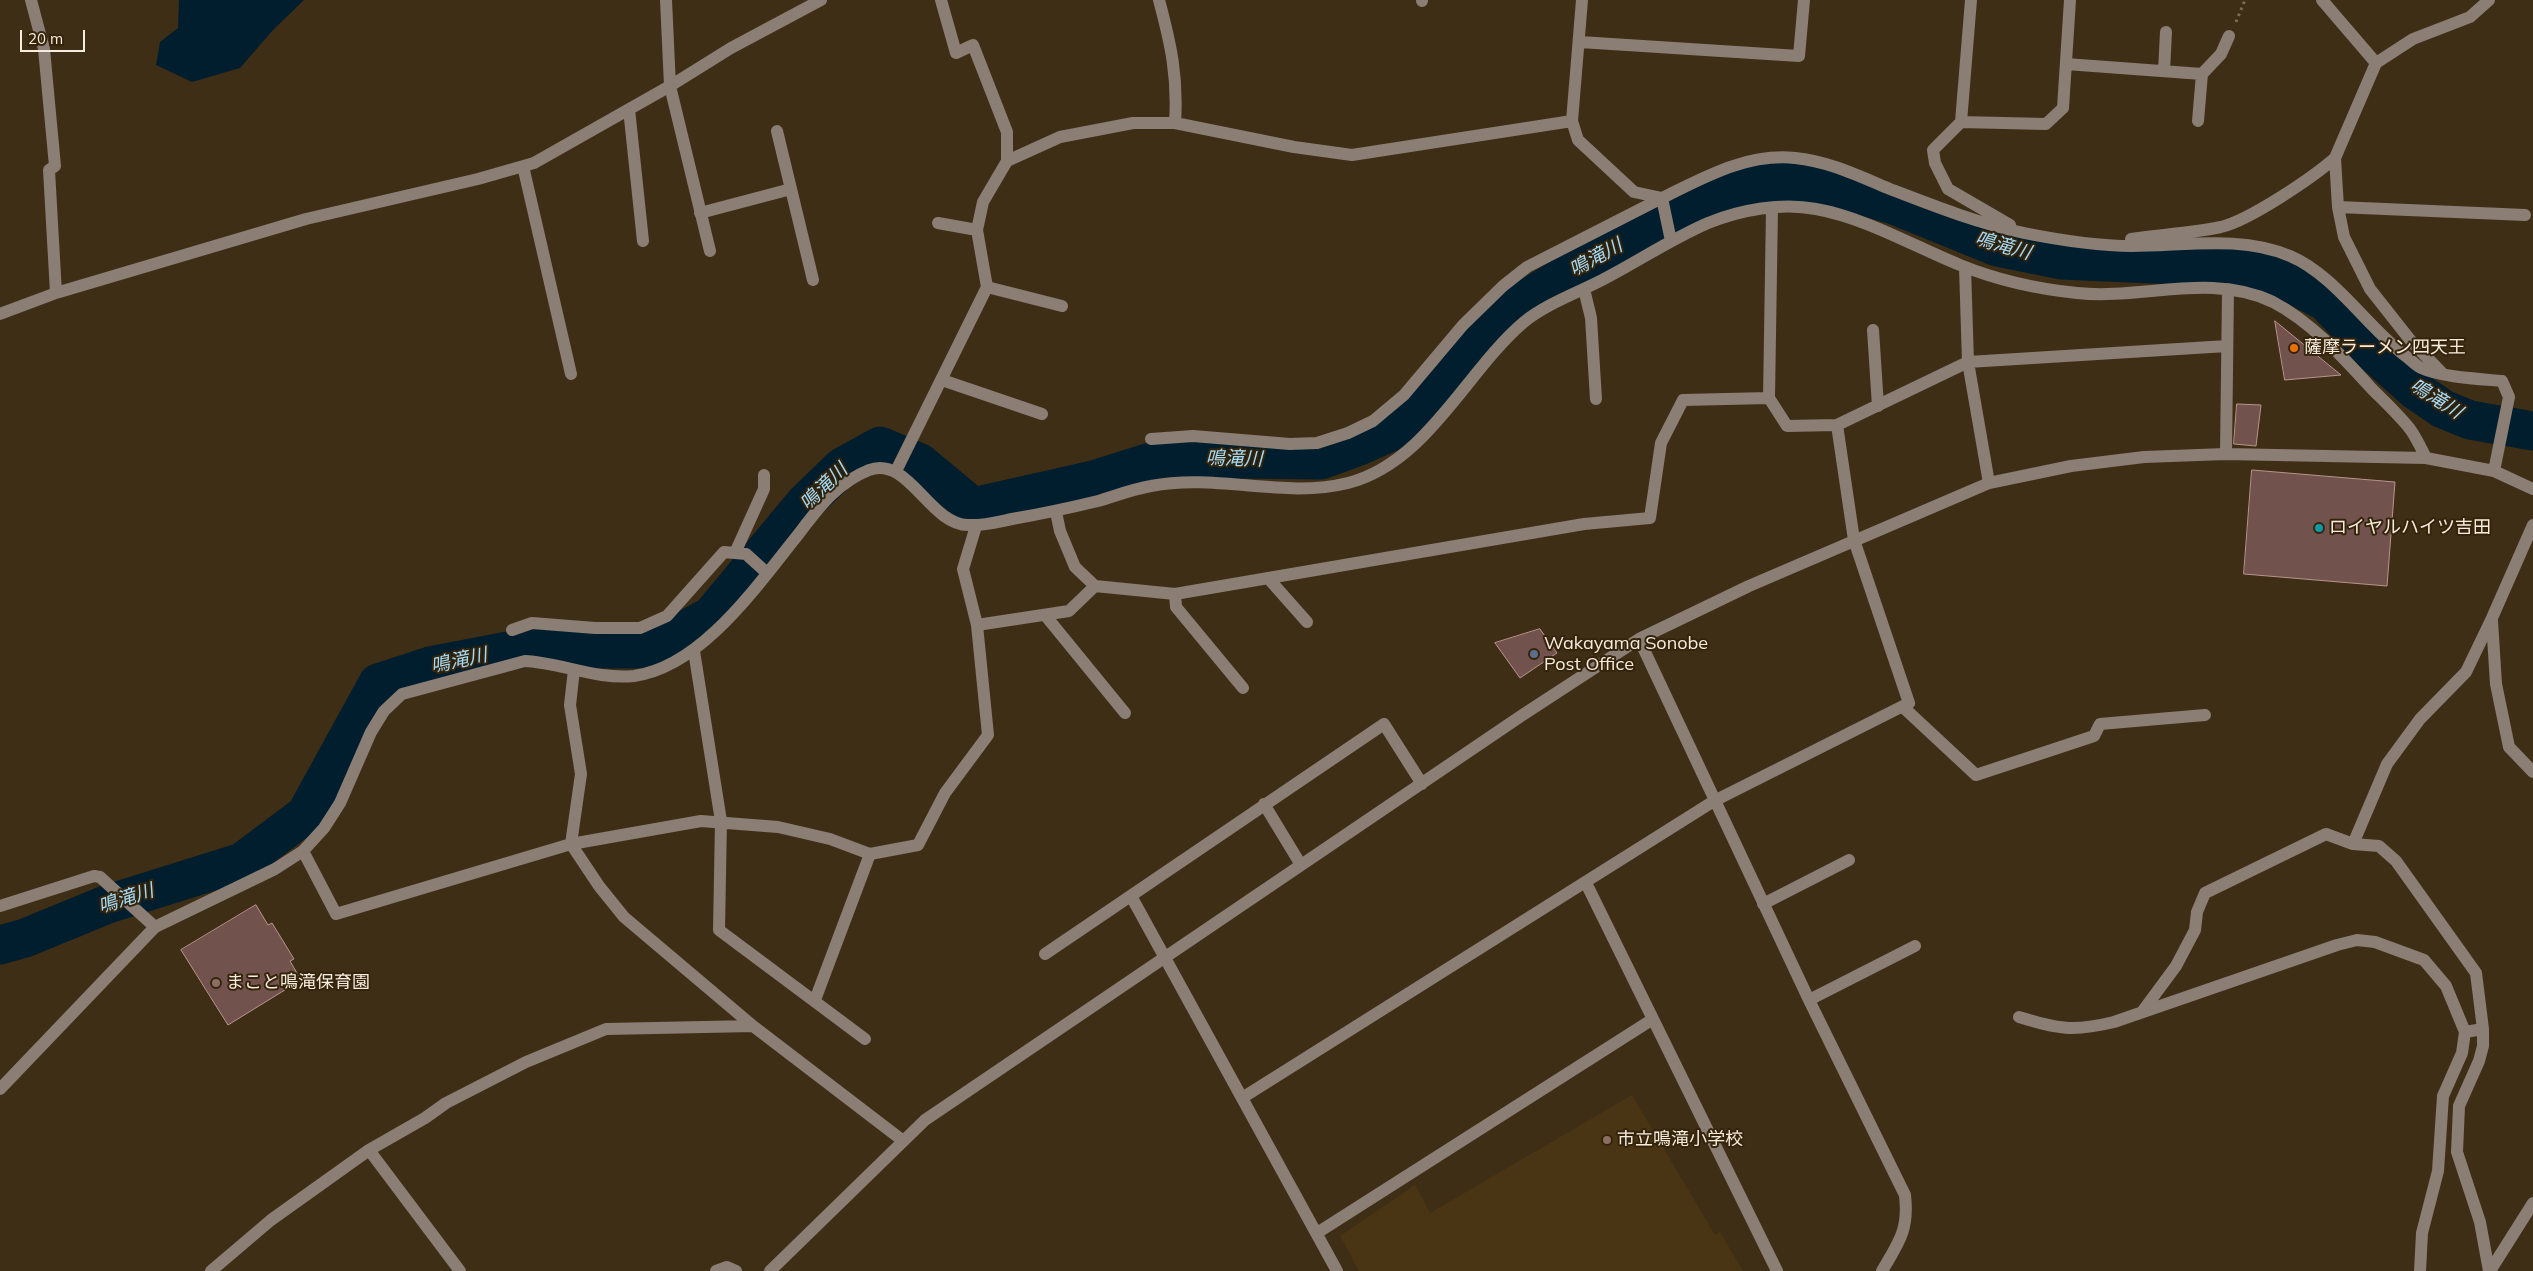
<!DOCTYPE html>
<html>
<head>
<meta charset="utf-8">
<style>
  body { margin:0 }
  #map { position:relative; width:2533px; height:1271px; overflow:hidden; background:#3f2e16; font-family:Mulish,sans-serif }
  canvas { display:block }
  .scale { position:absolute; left:20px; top:30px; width:65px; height:22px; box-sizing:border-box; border:2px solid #f6ebdd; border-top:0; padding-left:6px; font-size:15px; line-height:18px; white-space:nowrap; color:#f6ebdd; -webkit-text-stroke:4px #34240b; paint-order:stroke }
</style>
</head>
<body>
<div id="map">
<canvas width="2533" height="1271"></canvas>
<div class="scale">20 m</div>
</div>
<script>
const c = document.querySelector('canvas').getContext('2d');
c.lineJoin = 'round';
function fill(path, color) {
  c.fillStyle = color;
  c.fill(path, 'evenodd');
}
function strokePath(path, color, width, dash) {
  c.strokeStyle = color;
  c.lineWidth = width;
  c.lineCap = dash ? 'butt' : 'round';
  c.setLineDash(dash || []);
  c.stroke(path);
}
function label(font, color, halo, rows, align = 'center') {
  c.font = font + ' Mulish,"Noto Sans JP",sans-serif';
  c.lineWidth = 4;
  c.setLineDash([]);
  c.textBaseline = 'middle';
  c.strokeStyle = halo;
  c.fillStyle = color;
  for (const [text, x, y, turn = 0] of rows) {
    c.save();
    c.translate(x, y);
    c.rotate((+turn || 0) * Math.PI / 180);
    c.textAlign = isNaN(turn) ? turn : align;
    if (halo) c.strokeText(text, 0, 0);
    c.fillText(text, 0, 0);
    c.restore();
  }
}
fill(new Path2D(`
  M1632,1095l83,140 5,-3 23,39h-384l-19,-35 75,-51 15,28z`), '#493414');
fill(new Path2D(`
  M179,0h125l-31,30 -33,38 -48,14 -36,-17 4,-23 18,-14z`), '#001e2d');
strokePath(new Path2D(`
  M0,945l25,-7 83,-34 134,-42 64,-48 72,-131 52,-17 115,-22 50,5h55l61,-33 93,-112 38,-37 38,-21 40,17 53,44 120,-27 70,-22 158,2 36,-13 43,-19 102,-114 71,-44 117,-64 55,-20 34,-5 61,9 54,15 103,42 64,13 185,8 37,11 43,23 50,53 39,35 28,19 27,11 63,11`), '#001e2d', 39);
const building = new Path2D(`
  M2275,321l66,54 -56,5z
  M2237,404l24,1 -5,41 -22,-2z
  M2252,470l143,12 -8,104 -143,-12z
  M1540,629l17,24 -37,25 -25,-35z
  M256,905l12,20 4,-2 22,36 -4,2 11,19 -73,45 -47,-75z`);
fill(building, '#72524c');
strokePath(building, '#b8948d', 1);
strokePath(new Path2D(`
  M2236,22l9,-22`), '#7b6c57', 3, [2.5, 4]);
strokePath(new Path2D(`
  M31,0l13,49 11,117 -6,4 7,123
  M666,0l4,86 40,165
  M941,0l15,53 17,-8 34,87v29
  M1159,0c12,45 19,76 16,123
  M1422,0v1
  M1582,0l-10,121 6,19 56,52 28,6c41,-20 84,-45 133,-40 33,3 64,18 95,31 44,17 87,34 134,44 35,7 72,13 108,13 52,0 109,-11 158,10 43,18 76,69 113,98 6,4 12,11 18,14 19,9 59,11 81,13l7,16 -15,74
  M2322,0l54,63
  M1580,42l219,14 5,-56
  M2066,64l136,10 19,-20 8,-18
  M2164,71l2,-39
  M629,109l14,132
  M2198,121l4,-47
  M1961,122l10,-122
  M777,131l36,149
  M523,166l48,208
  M2338,207l187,8
  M1772,208l-3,190 18,28 50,-1
  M700,213l91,-24
  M938,223l39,7
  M2010,225l-62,-36 -13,-26 -2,-13 28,-28 85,2 17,-16 7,-108
  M2131,239c29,-4 61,-6 90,-12 29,-7 91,-49 114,-69
  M1965,267l3,95 21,121
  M987,287l75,19
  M1584,289l7,29 5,81
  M0,314l56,-21 250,-74 172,-40 56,-16 136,-77 61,-38 90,-48
  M1873,330l5,76
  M2441,372l-30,-31 -41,-52 -26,-52 -6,-30 -3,-49 41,-95 37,-24 57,-22 19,-17
  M942,380l100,34
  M1151,439l42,-3 97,8 27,-1 31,-10 25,-12 31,-26 59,-70 40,-39 24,-19 135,-69 9,43
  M2226,454l2,-165
  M896,471l91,-184 -10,-57 6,-28 24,-41 53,-24 73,-14h42l119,24 58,8 220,-34
  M1056,512l4,19 15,36 20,19 80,8 409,-70 66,-6 11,-75 22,-43 86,-2
  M735,553l29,-64v-14
  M1268,578l39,44
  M1175,594l1,13 67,81
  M1045,615l80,98
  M2492,621l4,63 13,63 24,25
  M977,625l92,-14 26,-25
  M512,630l20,-7 63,5h45l27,-12 57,-64 22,2 21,19
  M1639,639l170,361 96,195c4,35 -6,47 -23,76
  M694,651l27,170 -2,109 146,109
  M574,670l-4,35 11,69 -10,70 28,42 25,31 129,109 149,114
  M1903,707l73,68 118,-39 6,-12 105,-9
  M1264,804l37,61
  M2353,844l34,-80 33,-45 46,-47 26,-54 41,-93
  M303,851l33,63 235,-70 130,-23 77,6 52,12 40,15 48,-9 27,-52 43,-58 -11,-110 -14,-56 13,-43
  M1586,883l191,388
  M1131,896l206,375
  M1763,904l86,-44
  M0,906l94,-30 6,1 55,50
  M1045,954l339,-230 38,60
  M815,1000l55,-146
  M1809,1000l106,-54
  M2142,1012l34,-46 19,-36 2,-18 8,-19 121,-59 27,10 26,2 17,15 80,112 7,56v17l-4,15 -20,45 -2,46 23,70 9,49
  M2019,1017c39,12 54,15 95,5l223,-77 20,-5 18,2 49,18 22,26 19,46 18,-3
  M0,1089l155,-162 120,-58 28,-18 21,-23 16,-25 31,-71 13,-21 18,-17 123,-33c37,2 72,19 109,15 67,-9 122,-89 163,-140 20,-26 39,-53 72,-66 39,-15 61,55 99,55 15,1 29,-3 44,-6 29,-5 57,-11 86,-18 17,-5 35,-12 53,-15 66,-13 132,13 197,-3 79,-20 118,-112 176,-161 22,-18 53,-29 78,-42 35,-18 69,-41 106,-57 32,-13 74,-21 108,-14 50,9 97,37 144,56 37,15 77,24 117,28 65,7 134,-21 196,9 37,19 71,56 99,87 13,13 27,26 38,40 6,8 11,19 16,29
  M1242,1098l472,-297 195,-98 -55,-163 -17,-115 131,-63 259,-16
  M369,1150l91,121
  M1317,1233l336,-214
  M211,1271l60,-51 98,-70 56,-32 21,-15 80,-41 80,-33 147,-3
  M716,1271l11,-4 9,4
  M770,1271l155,-151 596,-404 118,-77 110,-53 240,-103 82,-17 73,-9 82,-3 200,4 68,13 39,18
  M2420,1271l2,-38 16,-62 5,-75 19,-43 3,-21
  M2490,1271l43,-68`), '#8a7e75', 12);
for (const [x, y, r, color] of [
  [2294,348,5,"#e8710a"],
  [2319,528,5,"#0f9aa8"],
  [1534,654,5,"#5c6f8a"],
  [216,983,5,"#8d6e63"],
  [1607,1140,5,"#8d6e63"]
]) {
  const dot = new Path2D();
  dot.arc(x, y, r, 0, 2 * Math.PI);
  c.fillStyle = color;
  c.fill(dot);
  strokePath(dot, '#34240b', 2);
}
label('18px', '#f6ebdd', '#34240b', [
  ["薩摩ラーメン四天王",2304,348],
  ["ロイヤルハイツ吉田",2329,528],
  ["Wakayama Sonobe",1544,644],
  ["Post Office",1544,665],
  ["まこと鳴滝保育園",226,983],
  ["市立鳴滝小学校",1617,1140]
], 'left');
label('italic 19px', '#a4dbf8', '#34240b', [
  ["鳴滝川",2003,246,16],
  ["鳴滝川",1596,258,-29],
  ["鳴滝川",2436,399,32],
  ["鳴滝川",1234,459,1],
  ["鳴滝川",824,487,-44],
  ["鳴滝川",459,661,-12],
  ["鳴滝川",126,899,-18]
]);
</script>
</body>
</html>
